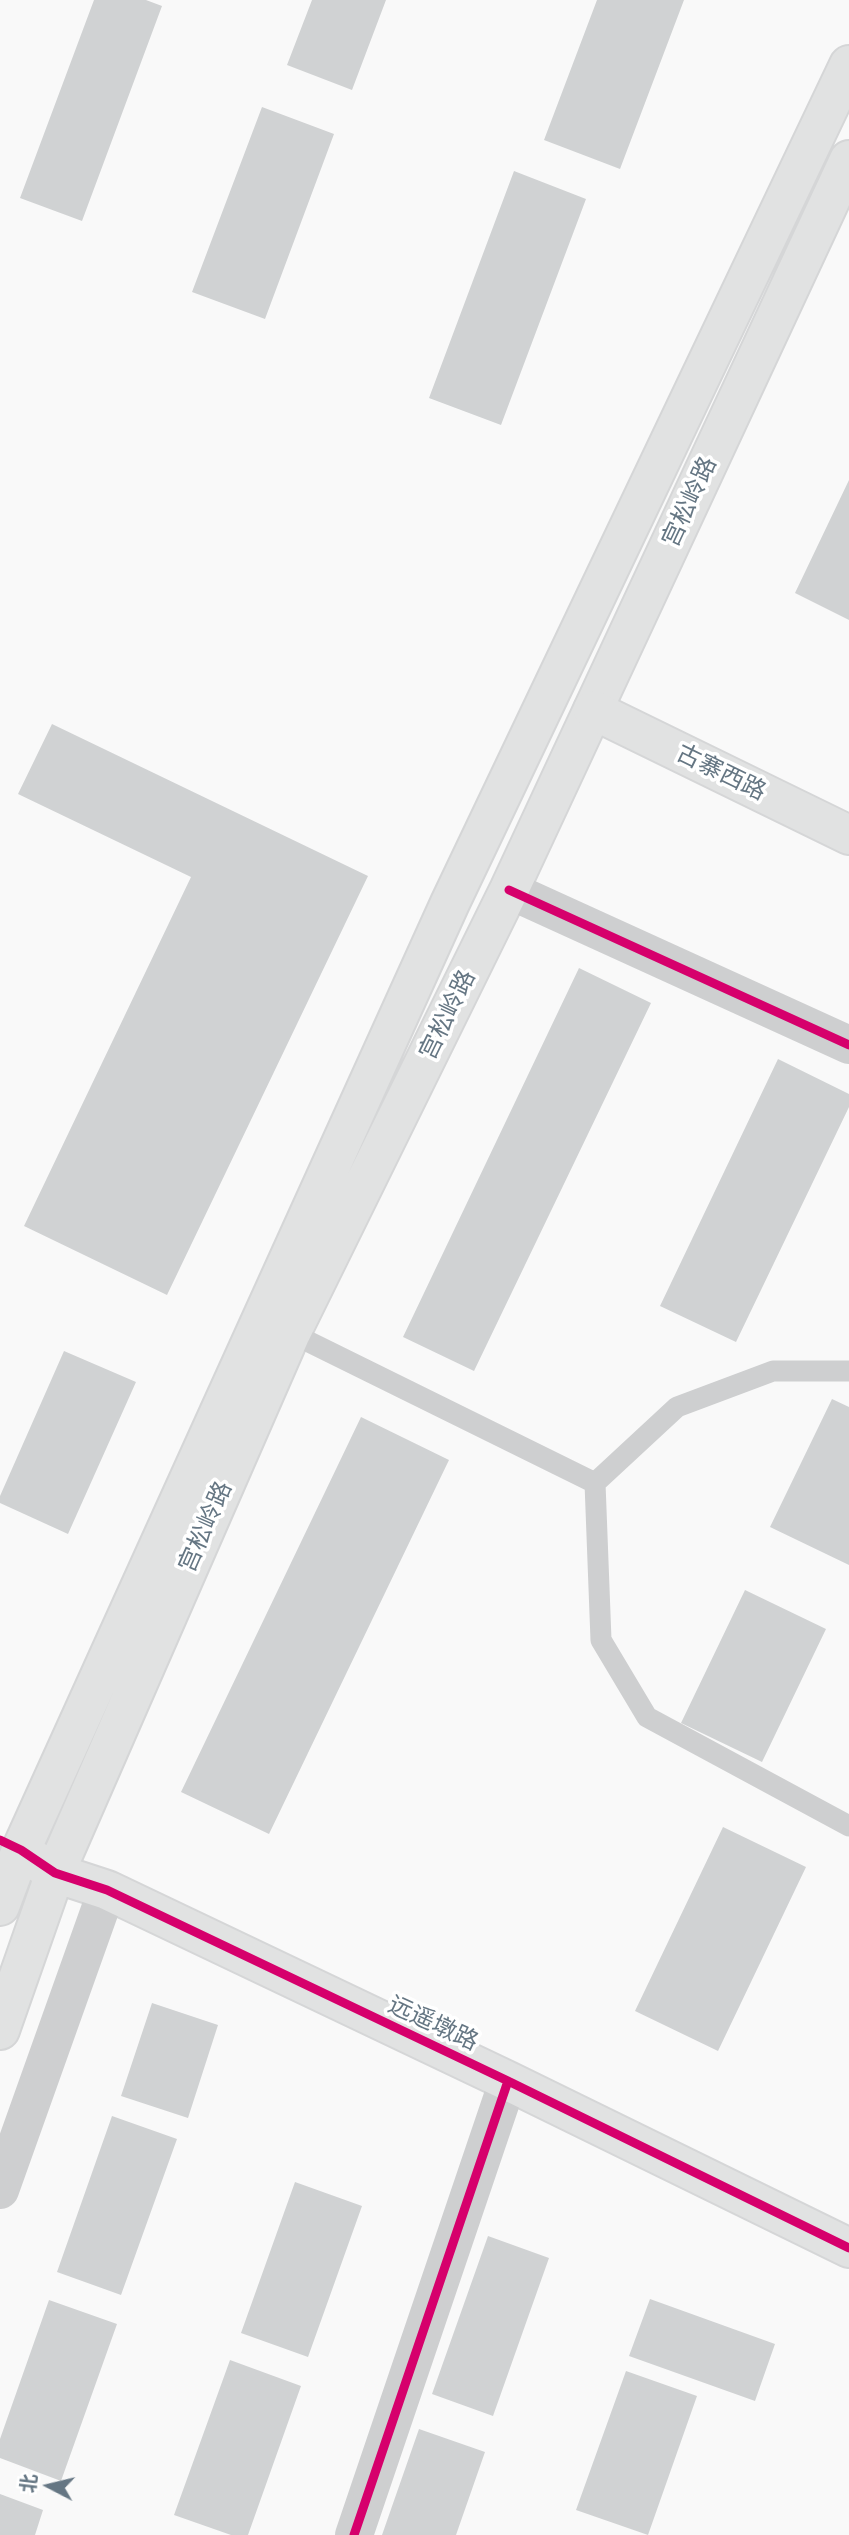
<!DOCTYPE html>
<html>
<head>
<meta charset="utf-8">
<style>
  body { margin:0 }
  #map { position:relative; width:849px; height:2535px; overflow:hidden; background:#f9f9f9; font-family:"Noto Sans","Noto Sans SC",sans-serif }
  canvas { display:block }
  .north { position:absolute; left:14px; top:2451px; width:70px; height:70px; -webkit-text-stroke:5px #fff; paint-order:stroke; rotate:277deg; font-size:19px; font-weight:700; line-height:28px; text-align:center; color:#657683 }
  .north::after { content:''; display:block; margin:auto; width:24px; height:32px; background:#657683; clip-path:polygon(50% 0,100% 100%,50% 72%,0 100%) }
</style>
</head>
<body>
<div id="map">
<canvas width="849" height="2535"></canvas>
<div class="north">北</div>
</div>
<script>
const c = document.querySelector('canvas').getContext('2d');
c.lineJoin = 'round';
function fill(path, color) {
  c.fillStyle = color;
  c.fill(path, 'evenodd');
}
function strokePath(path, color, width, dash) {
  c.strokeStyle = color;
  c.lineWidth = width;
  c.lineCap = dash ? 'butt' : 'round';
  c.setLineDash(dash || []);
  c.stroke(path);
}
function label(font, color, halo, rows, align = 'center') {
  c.font = font + ' "Noto Sans","Noto Sans SC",sans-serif';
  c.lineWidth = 7;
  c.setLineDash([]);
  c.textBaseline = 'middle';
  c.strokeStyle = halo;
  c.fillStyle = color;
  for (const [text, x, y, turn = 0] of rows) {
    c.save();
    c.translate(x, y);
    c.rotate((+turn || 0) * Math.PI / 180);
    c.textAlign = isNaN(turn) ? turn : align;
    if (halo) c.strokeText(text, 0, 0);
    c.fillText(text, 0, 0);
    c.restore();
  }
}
fill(new Path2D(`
  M94,0h52l16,6 -80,215 -62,-23z
  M312,0h74l-34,90 -65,-25z
  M597,0h87l-64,169 -76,-29z
  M262,107l72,27 -69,185 -73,-27z
  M514,171l72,28 -85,226 -72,-27z
  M849,480v140l-54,-27z
  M52,724l316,152 -201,419 -143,-69 167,-349 -173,-83z
  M579,968l72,35 -177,368 -71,-34z
  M778,1059l71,35v13l-113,235 -76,-36z
  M64,1351l72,31 -68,152 -68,-31v-7z
  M832,1399l17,8v158l-79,-38z
  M361,1417l88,43 -180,374 -88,-42z
  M745,1590l81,39 -64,133 -81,-39z
  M723,1827l83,40 -88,184 -83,-40z
  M152,2003l66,22 -30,93 -67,-22z
  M112,2116l65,23 -56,156 -64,-23z
  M295,2182l67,24 -54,151 -67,-24z
  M488,2236l61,22 -56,158 -61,-22z
  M650,2299l125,45 -20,57 -126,-45z
  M49,2300l68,24 -56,157 -61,-23v-19z
  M230,2360l71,26 -53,149h-17l-57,-20z
  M626,2371l71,25 -49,139 -72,-25z
  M419,2429l66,23 -29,83h-74z
  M0,2494l43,16 -8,25h-35z`), '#d0d2d3');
const secondary = new Path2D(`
  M33,1859l22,14 52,17 401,191 341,167
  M0,1906l21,-56 429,-947 399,-838
  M0,2030l55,-157 236,-540 218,-443 340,-730`);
const primary = new Path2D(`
  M593,710l256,125`);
strokePath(secondary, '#d5d6d7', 42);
strokePath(primary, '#d5d6d7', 42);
strokePath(new Path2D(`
  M291,1333l304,150
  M849,1371h-76l-96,36 -82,76 6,157 46,77 202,109`), '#cecfd0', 21);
strokePath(new Path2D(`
  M509,890l340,155
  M0,2190l107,-300
  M354,2535l154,-454`), '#cecfd0', 38);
strokePath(secondary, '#e1e2e2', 38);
strokePath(primary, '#e1e2e2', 38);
strokePath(new Path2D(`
  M509,890l340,155
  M0,1840l21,10 34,23 52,17 401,191 341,167
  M354,2535l154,-454`), '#d6006c', 9);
label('24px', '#657683', '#fff', [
  ["宫松岭路",690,502,-65],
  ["古寨西路",721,773,26],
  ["宫松岭路",448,1015,-64],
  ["宫松岭路",206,1527,-66],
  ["远遥墩路",433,2024,25]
]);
</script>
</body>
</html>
